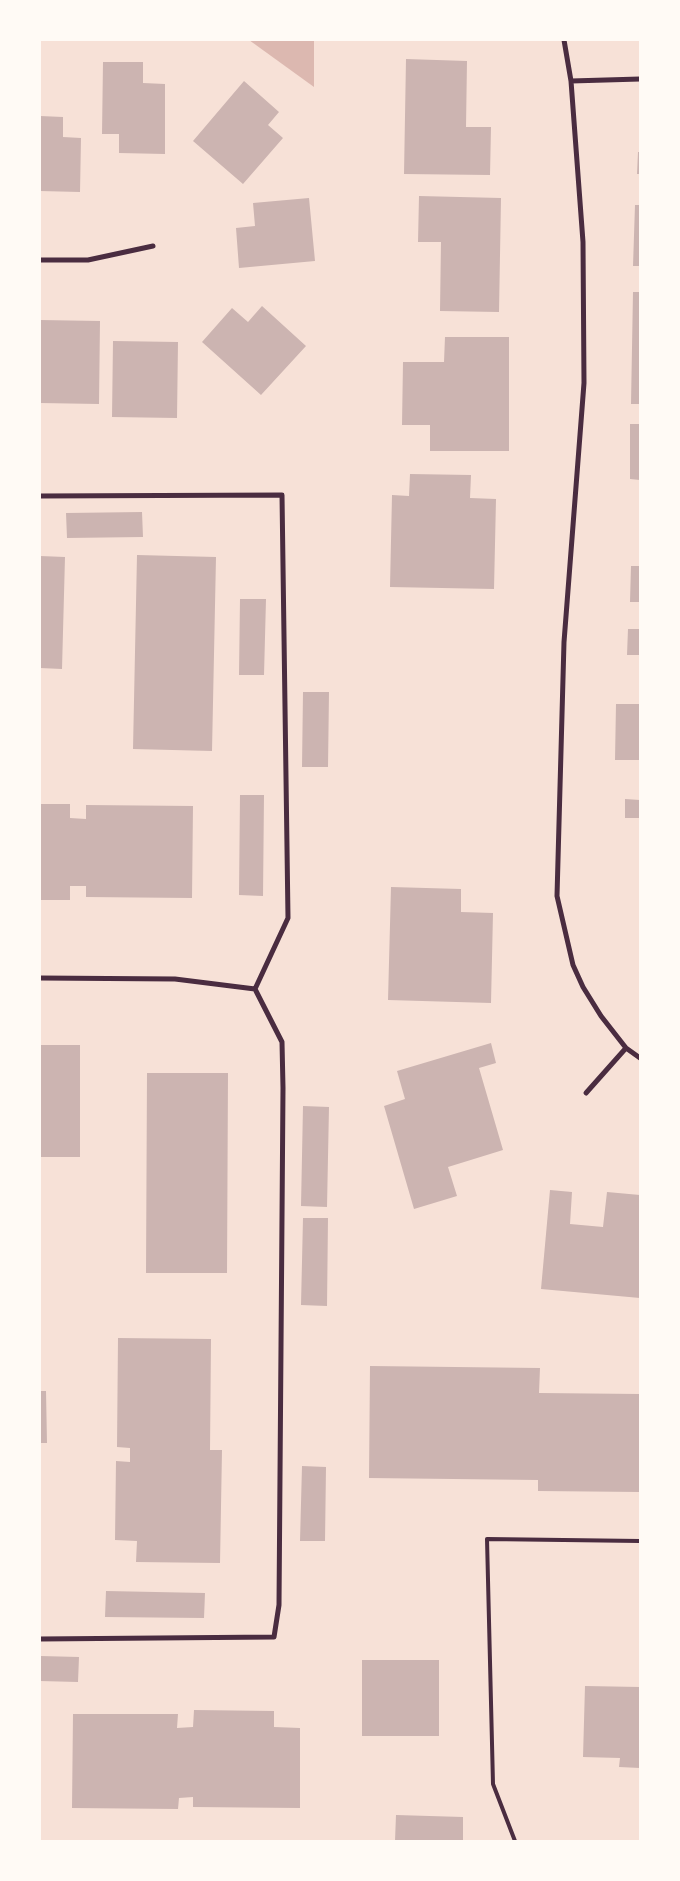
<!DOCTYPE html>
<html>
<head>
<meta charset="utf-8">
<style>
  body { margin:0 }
  #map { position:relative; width:680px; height:1881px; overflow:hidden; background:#f7e1d7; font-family:"Alegreya Sans",sans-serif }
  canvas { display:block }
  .frame { position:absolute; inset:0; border:41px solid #fffaf5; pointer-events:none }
</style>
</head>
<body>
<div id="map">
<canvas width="680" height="1881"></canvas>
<div class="frame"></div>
</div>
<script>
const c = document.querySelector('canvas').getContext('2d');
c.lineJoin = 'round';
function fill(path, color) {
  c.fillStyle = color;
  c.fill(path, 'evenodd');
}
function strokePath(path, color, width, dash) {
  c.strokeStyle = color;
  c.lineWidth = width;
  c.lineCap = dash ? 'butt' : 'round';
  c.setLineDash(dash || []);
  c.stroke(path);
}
fill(new Path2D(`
  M249,40h65v47z`), '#dcb8b0');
fill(new Path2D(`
  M406,59l61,2 -1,66h25l-1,48 -86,-1z
  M103,62h40v21l22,1v70l-46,-1v-19h-17z
  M244,81l35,31 -11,13 15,13 -40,46 -50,-43z
  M40,116l23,1v20l18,1 -1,54 -40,-1z
  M638,152h2v22h-3z
  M419,196l82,2 -2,114 -59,-1 1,-69h-23z
  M309,198l6,63 -76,7 -3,-40 19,-2 -2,-23z
  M635,205h5v61h-7z
  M633,292h7v112h-9z
  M262,306l44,40 -45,49 -59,-53 30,-34 16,14z
  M40,320l60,1 -1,83 -59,-1z
  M445,337h64v114h-79v-26h-28l1,-63h41z
  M113,341l65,1 -1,76 -65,-1z
  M630,424h10v56l-10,-1z
  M410,474l61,1 -1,23 26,1 -2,90 -104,-2 2,-92 17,1z
  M142,512l1,25 -76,1 -1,-25z
  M137,555l79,2 -4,194 -79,-2z
  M40,556l25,1 -3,112 -22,-1z
  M631,566h9v36h-10z
  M240,599h26l-2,76h-25z
  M628,629h12v26h-13z
  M303,692h26l-1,75h-26z
  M616,704h24v56h-25z
  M240,795h24l-1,101 -24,-1z
  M625,799l15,1v18h-15z
  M40,804h30v14l16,1v-14l107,1 -1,92 -106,-1v-11h-16v14h-30z
  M391,887l70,2v23l32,1 -2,90 -103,-3z
  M491,1043l5,20 -17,5 24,82 -55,17 9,29 -43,13 -30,-103 21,-7 -8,-28z
  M40,1045h40v112h-40z
  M147,1073h81l-1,200h-81z
  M303,1106l26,1 -2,100 -26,-1z
  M550,1190l22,2 -2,32 33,3 4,-35 33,3v103l-99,-9z
  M303,1218h25l-1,88 -26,-1z
  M118,1338l93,1 -1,111h12l-2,113 -84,-1 1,-21 -22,-1 1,-79 14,1v-14l-13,-1z
  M370,1366l170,2 -1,25 101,1v98l-102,-1v-11l-169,-2z
  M40,1391h6l1,52h-7z
  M302,1466l24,1 -1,74h-25z
  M106,1591l99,2 -1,25 -99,-1z
  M40,1656l39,1 -1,25 -38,-1z
  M362,1660h77v76h-77z
  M585,1686l55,1v81l-21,-1 1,-9 -37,-1z
  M194,1710l80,1v16l26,1v80l-107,-1v-10l-14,1 -1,11 -106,-1 1,-94h105l-1,14 16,-1z
  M396,1815l67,2v24h-68z`), '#ccb4b1');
strokePath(new Path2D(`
  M515,1841l-22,-57 -6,-245 153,2`), '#4a2c40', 4);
strokePath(new Path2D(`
  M564,40l7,41 12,161 1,141 -20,259 -7,254 16,69 10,22 18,29 25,32 14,10
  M571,81l69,-2
  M40,260h48l65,-14
  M40,496l242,-1 6,423 -33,71
  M40,978l135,1 80,10 27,53 1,46 -4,517 -5,32 -234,2
  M586,1093l40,-45`), '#4a2c40', 5);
</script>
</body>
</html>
